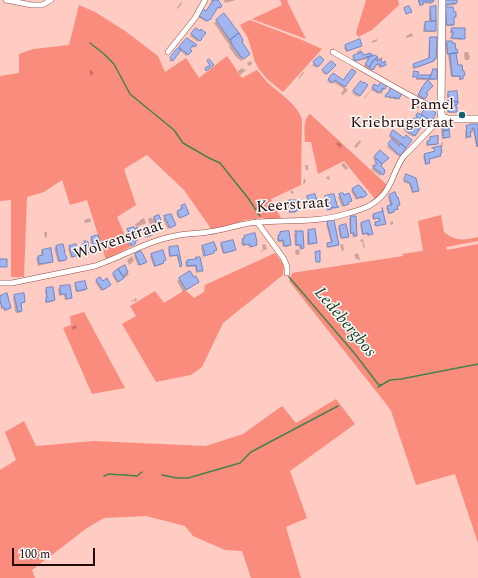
<!DOCTYPE html>
<html>
<head>
<meta charset="utf-8">
<style>
  body { margin:0 }
  #map { position:relative; width:478px; height:578px; overflow:hidden; background:#feccc3; font-family:Spectral,serif }
  canvas { display:block }
  .scale { position:absolute; left:12px; top:548px; width:83px; height:18px; box-sizing:border-box; border:2px solid #250906; border-top:0; padding-left:5px; font-size:12px; line-height:14px; white-space:nowrap; color:#250906; -webkit-text-stroke:3px #fafafa; paint-order:stroke }
</style>
</head>
<body>
<div id="map">
<canvas width="478" height="578"></canvas>
<div class="scale">100 m</div>
</div>
<script>
const c = document.querySelector('canvas').getContext('2d');
c.lineJoin = 'round';
function fill(path, color) {
  c.fillStyle = color;
  c.fill(path, 'evenodd');
}
function strokePath(path, color, width, dash) {
  c.strokeStyle = color;
  c.lineWidth = width;
  c.lineCap = dash ? 'butt' : 'round';
  c.setLineDash(dash || []);
  c.stroke(path);
}
function label(font, color, halo, rows, align = 'center') {
  c.font = font + ' Spectral,serif';
  c.lineWidth = 3;
  c.setLineDash([]);
  c.textBaseline = 'middle';
  c.strokeStyle = halo;
  c.fillStyle = color;
  for (const [text, x, y, turn = 0] of rows) {
    c.save();
    c.translate(x, y);
    c.rotate((+turn || 0) * Math.PI / 180);
    c.textAlign = isNaN(turn) ? turn : align;
    if (halo) c.strokeText(text, 0, 0);
    c.fillText(text, 0, 0);
    c.restore();
  }
}
fill(new Path2D(`
  M280,0h8l-1,1 19,38 -54,-20 30,-14z
  M366,0h32l1,5 -27,25 -14,7 -2,-4z
  M79,5l16,7 30,19 33,25 7,16 21,-14 13,20 28,-22 15,22 15,-8c3,4 7,8 10,12 13,12 29,21 35,37l-1,66 -30,14 11,21h-14l-5,-2 -17,2 -34,10 -28,-40 -37,-35 -23,14 12,36 -19,12 13,30 -24,13 -19,-60 -17,5 -8,-25 -18,12 -17,5 -3,80h-13v-77l-11,1v-125l19,-3v-19l14,-5 36,-4z
  M250,20l52,20 20,9 -39,43 -16,-13 -8,-10 -4,-7 -7,-24 -8,-13z
  M310,114l77,71 -6,9 -6,5 -31,-38 -26,13 -7,-32h-6c0,-8 -3,-22 5,-28z
  M441,215l3,17c12,10 20,8 34,5v4l-32,6 1,3 31,-6v299l-23,-69 -39,11 -25,-74 -4,-6 -98,-124 3,-8 111,-17 -1,-2 21,-3 -5,-30z
  M275,253l9,12 -1,10 -60,48 -21,44 -11,8 -35,7 -34,-58 14,-8 -6,-10 25,-15 9,12 21,-13 9,8 10,-6 1,-7z
  M84,312l41,76 -33,6 -29,-66 8,-3 -1,-9z
  M336,399l19,25 -65,47 17,47 -21,9 15,51h-50l-9,-27 -17,-1 -32,-14 -8,-10 -39,-10 -42,2 -17,10 -55,42 3,8h-35v-108l16,-10 -11,-28 19,-11 12,25 58,-5 112,5 37,-12 39,-28 14,17z`), '#f98c7c');
fill(new Path2D(`
  M212,0h5l4,6 -3,3 -1,-1 -7,11 -4,3 -8,-5 4,-5h4z
  M224,0h12l-11,3z
  M418,0h15l-2,4 -9,-1 -2,3h-1z
  M449,0h7v3l-1,2 -11,1z
  M181,2l1,1 -4,6 -1,-1z
  M435,7v24l-1,1h-11l1,-8 1,-1 4,-1v-12l2,-2z
  M446,8l9,9 -1,1 -1,7 -1,1h-6l-1,-16z
  M224,15l16,27 6,15 -5,4 -2,-2h-1l-9,-12 1,-1 -5,-7 -11,-16z
  M196,29l4,10 -2,3 -8,-6z
  M452,29l12,9 -2,2 -12,-1v-2l2,-2v-2h-2v-2z
  M412,33l1,3 -6,2 -1,-2z
  M431,38l2,22 -1,2 -19,7 -1,-3 2,-1 14,-6 1,-19z
  M187,39l9,6 -3,3 -2,-2 -2,3 2,2 -5,5 -6,-6 -9,12 -2,-1z
  M377,39v2l-5,2v-2z
  M447,42h4l4,9 2,1 -2,2 2,12 5,10v2l-1,2h-2v-3h-8l-3,-22h-1l-2,-11z
  M345,46h16l-2,1 -13,5 -2,-4z
  M361,50l2,6 7,-2 3,7 9,-4 1,2 -3,1 1,4 4,1 -6,3 -1,-3h-3l-4,6 -7,-5 4,-7 -7,1 -7,2 -2,-3 6,-4 -1,-4z
  M465,52h3l2,6 -2,2h-3l-1,-6z
  M320,57l3,3 -7,8 -4,-3z
  M251,61l1,3 -3,2 -2,-3z
  M331,62l3,3 -9,10 -3,-3z
  M242,68l2,2 1,-1 1,1 -6,5 -2,-4z
  M91,70l3,3 -3,3 -1,-1 1,-1 -2,-2z
  M433,70l3,9 -2,1h-18v-4h14l1,-4z
  M303,72l1,1 -5,6 -1,-1z
  M355,73l-11,14 4,3 -5,5 -2,-1 3,-5 -12,-8 -1,3 -4,-3 4,-5 12,5z
  M428,82l-3,11 2,1 -4,6 -6,-3 4,-9z
  M360,84l6,1 -8,12 -6,-4z
  M379,84l6,4 -4,6 -2,-2 -1,2 -7,-4 -6,8h-1l9,-11h5z
  M448,93l9,11 -3,3 2,4 -1,2h-8v-10l2,-2h1v-3h-3v-4z
  M387,94h14l-5,6 -4,-2 -1,1 -4,-2 -1,1 -2,-1z
  M418,105l2,1 -1,3 -3,-2z
  M434,113l-3,8 -1,1 -3,-2 -3,2 -11,15 -9,-6 3,-5 3,-1 3,-4h3l1,-2 -2,-1 4,-4 2,2z
  M443,126l6,11 -2,1 -5,1 -1,-12z
  M468,126h10v21h-2l-3,-17 -4,3 1,4 -2,1 -3,1v-7l1,-1v-3z
  M391,133l13,6 -5,16 -1,1 -11,-9 6,-7 -4,-3z
  M430,138l7,5 -1,2 -10,1v-3l3,-2v-1z
  M360,140l1,2 -5,6 -2,-2z
  M338,142l4,3 -2,3 -4,-4z
  M443,142v4l-3,1v9l-2,1 -10,3 1,3 -4,2 -2,-8 2,-2 9,-3v-2l2,6 -1,-8 7,-1 -1,-4z
  M380,152l-1,14 5,6 -4,4 -9,-7 5,-4 -2,-2 2,-2 -3,-2z
  M344,163l4,5 -2,2 -5,-5z
  M305,165h3v5h-2z
  M407,175l11,16 -2,1 -4,1 -3,-9 -6,-2z
  M329,176l1,3 -2,1 -2,-3z
  M304,179h1l1,2 -2,3h-1z
  M292,190l2,3 -2,1 -2,-2z
  M353,190l13,5 -6,4 -1,-2 -3,3 -5,-9z
  M340,195l11,5 -4,3 -1,2 -4,2 -4,-10z
  M390,196l9,8 -2,2v2l-4,3v1l-2,2h-3l-2,-6 4,-2 -2,-9z
  M307,197l10,10 -1,1 -5,1v-2l-3,1 -2,-9z
  M326,197l9,5 3,5 -2,1 -4,1v-1l-2,1 -3,2 -3,-13z
  M290,201l6,10 -1,2h-6l-1,-11z
  M182,206l6,7 -10,5 -2,-5 5,-3 -1,-2z
  M383,213l1,10 -10,3v-2l2,-1 3,-1 -1,-4 -5,2 -1,-4 1,-1z
  M158,216l1,8 -8,3 -3,-8 3,-2 1,2z
  M165,217l10,8 -7,4 -5,-10z
  M351,217h4l1,19 -2,1 -1,1 -1,-4h-2l-1,-16z
  M90,218l1,4 -6,1 -1,-3z
  M144,218l2,5 -2,1 -8,3 -1,-3 4,-2 1,-2z
  M393,221v3l-2,1 -1,-3z
  M328,223l10,21 -2,2 -9,2 -1,-2 2,-2 3,-1 -5,-19z
  M362,224l10,9 -2,2 -3,1v-2l-5,1 -2,-10z
  M340,227l8,9 -2,2 -5,1 -1,-1 -2,-10z
  M150,229l1,6 -6,3 -3,-6 2,-2z
  M128,230l10,2 -4,3 3,4 -3,3v3l-4,2 -3,-5 3,-3 -3,-7z
  M308,231l8,11 -2,2 -7,1v-12z
  M44,232h3v5l-2,1z
  M296,232l7,16 -4,2 1,4 -4,1 -1,-5 5,-1 -1,-3h-4l-1,-12z
  M281,233l9,12 -2,2h-5l-1,-5h-5v-4l2,-2v-2z
  M245,237l10,6 1,1 -7,4 -1,-3 -6,1 -1,-4 3,-2 -1,-2z
  M92,238l8,6 -1,2v2l-6,2 -3,-10z
  M363,239l2,9 -1,1 -2,-8 -1,1 -1,-2z
  M85,242l4,10 -6,3 -2,-9z
  M222,244l12,5 -1,2 -10,3 -3,-9z
  M265,244l2,5 -7,3v-1l3,-1 -1,-5z
  M343,244l1,6 -2,1 -2,-6z
  M63,245l2,14 -1,2 -6,1 -4,-14 2,-1z
  M70,247l8,8 -2,1 -5,2 -3,-9z
  M178,247l2,14 -2,2 -1,-7 -8,1 -1,-7 1,-2z
  M202,247l13,3 -3,4 -10,3 1,-2 -2,-7z
  M42,251l10,11 -2,1 -12,3 -2,-8 2,-1 3,-1v-4z
  M358,253l2,7h-2v-1h-2l-2,-4z
  M136,254l10,8 -8,4 -4,-10z
  M152,255l13,5 -3,2v1l-1,2 -7,2 -4,-10z
  M132,256l2,5 -5,4 -2,-5z
  M197,258l5,12 -2,2 -4,1 -1,-6h-9l-1,-5 2,-1 8,-1z
  M124,266l5,9 -12,8 -5,-8z
  M190,272l5,12 -12,8 -6,-11 2,-2z
  M96,281l6,2 6,3 -7,5 -6,-9z
  M76,284l10,5 -2,2 -8,1 -2,-7z
  M60,287l11,11 -2,1 -4,1 -1,-5 -5,1 -1,-7z
  M46,289l8,11 -1,2 -8,1v-3l1,-1 -1,-8z
  M14,296l10,6 -4,2 1,7 -2,2h-3l-1,-2 -2,-14z
  M0,297l10,11 -2,2 -4,1 -1,-3 -2,1z
  M136,298l1,2 -2,2v-2l-3,2 -1,-1z
  M76,325l1,2 -4,3 -1,-3z`), '#0003');
strokePath(new Path2D(`
  M90,43l14,11 10,10 16,30 44,36 9,13 26,15 11,5 28,35 12,18
  M289,277l66,77 23,30 3,1
  M378,387l12,-7 11,-1 77,-15
  M162,475l15,3h11l52,-15 11,-11 87,-46
  M104,476l5,-2 28,2 5,-4`), '#46824d', 1.5);
const building = new Path2D(`
  M212,0h6l4,6 -2,2 -2,-1 -8,13v-1l-2,2 -9,-5 4,-7 3,2 7,-10z
  M419,0h15l-1,2h-10v3h-3v-3h-1z
  M445,0h12v3l-12,2z
  M409,6l3,6 -6,2 -2,-6z
  M436,6v15h-5l-1,-14z
  M446,7h7l1,5h2v5h-2v8h-7z
  M224,13l15,20 -9,7 -14,-20z
  M436,21v10h-11v-9z
  M196,28l4,3 1,-2 5,4 -5,6h1l-2,2 -9,-7z
  M452,28h13v11l-13,-1v-4h1v-2h-1z
  M239,33l4,7 -1,2 8,12 -6,5 -2,-2h-1l-10,-14h1l-2,-3z
  M430,37h7l-1,22h-2v2l-19,7 -2,-4 16,-6z
  M187,38l10,7 -2,2 -2,-2 -3,4 2,2 -4,4 -9,-8z
  M360,39l2,7 -15,5 -2,-6z
  M447,41h5v2h3l1,7 1,-1 1,4 -10,1z
  M178,48l3,2 -8,11 -3,-3z
  M362,52l1,3 8,-2 1,3 -17,5 -2,-5z
  M456,53l2,12h4l1,6h1l1,4 -2,1v3h-3v-3h-8l-2,-22z
  M375,55l3,2 -5,4 -4,6 -4,-3 4,-6 -2,-1z
  M320,56l4,4 -6,7 -5,-5z
  M377,58v3l4,-2 1,4 3,-2 1,4 -5,2 -1,-3h-3l-4,6 -4,-3 4,-6z
  M209,59l5,6 -8,6 -1,-3 5,-3 -3,-4z
  M331,61l5,4 -9,9 -5,-4z
  M352,69l4,3 -11,15 -10,-7 -2,3 -5,-4 5,-6 10,7z
  M433,69h4v10h-7v-4h1z
  M414,71l5,1 -1,2 -1,1h13v4l-13,-1v-1h-4z
  M428,80l5,6 -7,7 2,1 -3,5 -7,-4 5,-9z
  M361,81l2,2 1,-1 4,3 -8,11 -7,-5z
  M381,82l6,3 -2,4 -2,-1 -3,5 -8,-5 2,-4 4,2z
  M391,87l11,6 -3,6 -5,-2v1l-9,-2 2,-3h1z
  M457,91l1,11h-4v-2h-2l-1,-3h-3v-5z
  M448,100h6v2h4v2l-3,1v1h2v6h-8z
  M426,107l9,5 1,1 -4,8 -11,-6z
  M418,113l11,6 -2,3 -1,-1 -2,3v1l-8,-6 2,-2 -2,-1z
  M414,118l9,7 -4,5 -8,-6z
  M408,123l11,7 -4,6 -11,-7z
  M449,124v6l-6,1 -1,-6z
  M471,124h7v22h-1l-3,-18h-2v4h-2l1,5h-4l-1,-7h1l-1,-4z
  M393,130l11,8 2,-3 6,5 -6,8 -16,-13z
  M449,130l1,7 -7,1v-7z
  M438,136v8l-10,1 -1,-4 3,-1v-3z
  M392,139l7,7 2,-3 5,5 -6,8 -12,-12z
  M441,146l1,7 -2,1 1,2 -12,3 1,4 -4,1 -2,-10 11,-3 -1,-3h-2z
  M380,150l9,8 -7,6 -8,-7z
  M377,159l5,5 -1,2 4,4h-1l1,2 -2,3 -10,-8v-2l2,1 2,-3 -2,-2z
  M406,174l10,4 3,13 -6,1 -3,-9 -6,-3z
  M359,185l2,2 3,4h1l2,4 -5,3 -1,-2 -3,3 -6,-10z
  M395,192l2,5h1l2,8 -3,1 1,3 -4,1v2l-5,1 -2,-7 5,-1 -3,-10z
  M343,193l1,2 5,-2 3,8 -4,1 1,2 -5,2 -5,-12z
  M315,194l4,13 -6,1 -1,-2 -2,1 -3,-11z
  M334,194l2,8h1l-1,2 3,3 -5,1v-1l-3,1 1,1 -4,1 -3,-14z
  M289,200h8v11l-7,1z
  M185,204l4,10 -9,4 -3,-7 6,-3 -2,-2z
  M382,208l4,16 -10,2 -1,-4 5,-1 -1,-3 -5,1 -1,-5 10,-3z
  M171,214l5,11 -6,3 -6,-12z
  M159,215l3,8 -5,2 -3,-8z
  M351,216h5l1,20h-3v-3h-3z
  M334,220l5,25 -11,2 -1,-4 5,-1 -5,-20z
  M369,220l4,14 -5,1v-2l-5,1 -2,-11z
  M346,224l3,13 -7,1 -1,-2 -2,-10z
  M134,227l1,2 2,-2 2,5 -4,2 3,6 -3,1 1,2 -4,3 -4,-6 4,-3 -5,-8z
  M147,228v1l3,-1 2,7 -5,2 -3,-8z
  M315,229l2,14 -8,1 -1,-14z
  M289,231l2,14 -7,1 -1,-6 -4,1 -1,-6h2v-3z
  M295,231h8l1,17 -3,1v-4h-5v-13z
  M255,233l2,9h-1l1,3 -6,2 -1,-3 -6,1 -2,-6 3,-1 -1,-2z
  M97,235h1l3,10h-2l1,4 -5,2 -4,-14z
  M233,240l3,10 -12,3 -3,-10z
  M84,241h2l2,1 2,10 -5,3 -3,-11 3,-1z
  M214,242l3,8 -3,1v2l-10,3 -1,-2 2,-1 -3,-7z
  M63,244l2,8h-1l3,6 -1,2 -7,1 -3,-15z
  M76,244l3,11 -7,2 -3,-11z
  M178,246l4,20 -2,1 -2,-12 -8,1 -1,-9z
  M51,248l2,14 -14,2 -1,-8 5,-1 -1,-5z
  M163,250l3,10 -3,1 1,2 -9,3 -4,-12z
  M141,251l6,11 -7,3 -5,-11z
  M320,251v11h-4l-1,-10z
  M196,257h4l3,14h-6l-1,-6 -9,1v-6l9,-1z
  M0,259h7v8h-7z
  M125,265l3,7 -5,4 -5,-7z
  M118,269l6,9 -6,4 -5,-9z
  M190,271l4,6 2,-1 3,6 -13,8 -7,-12z
  M100,277l3,4 4,-3 4,7 -8,5 -7,-10z
  M85,281l2,8 -10,2 -2,-8z
  M70,285l2,13 -6,1v-5h-6v-8z
  M53,287l2,13 -9,2v-4h1l-1,-10z
  M7,293l4,15 -6,2 -1,-3 -2,1 -2,-7v-5z
  M24,293l1,9 -4,1 1,8 -4,1 -4,-17z`);
fill(building, '#a1b5ef');
strokePath(building, '#7186c5', 1);
const street = new Path2D(`
  M6,0l26,5h10l9,-5
  M168,52l27,-34 10,-18
  M333,52c25,14 50,29 76,43 10,5 21,13 32,13
  M257,222l27,37 3,8v6
  M0,283h12l83,-17c27,-9 52,-25 80,-30 11,-3 22,-2 33,-4 17,-2 33,-9 51,-10 31,-2 59,1 90,-9 7,-2 14,-4 20,-7 24,-14 21,-29 34,-49l39,-40`);
const secondary = new Path2D(`
  M442,0l-1,113 1,4 6,2h30`);
strokePath(street, '#944c42', 6);
strokePath(secondary, '#944c42', 8);
strokePath(street, '#fff', 5);
strokePath(secondary, '#fff', 7);
for (const [x, y, r, color] of [
  [462,115,4,"#14616c"]
]) {
  const dot = new Path2D();
  dot.arc(x, y, r, 0, 2 * Math.PI);
  c.fillStyle = color;
  c.fill(dot);
  strokePath(dot, '#fafafa', 1.5);
}
label('16px', '#250906', '#fafafa', [
  ["Pamel",454,106],
  ["Kriebrugstraat",454,124]
], 'right');
label('16px', '#250906', '#fafafa', [
  ["Keerstraat",293,206,-4],
  ["Wolvenstraat",119,241,-19]
]);
label('italic 17px', '#113a1c', '#fafafa', [
  ["Ledebergbos",344,323,50]
]);
</script>
</body>
</html>
